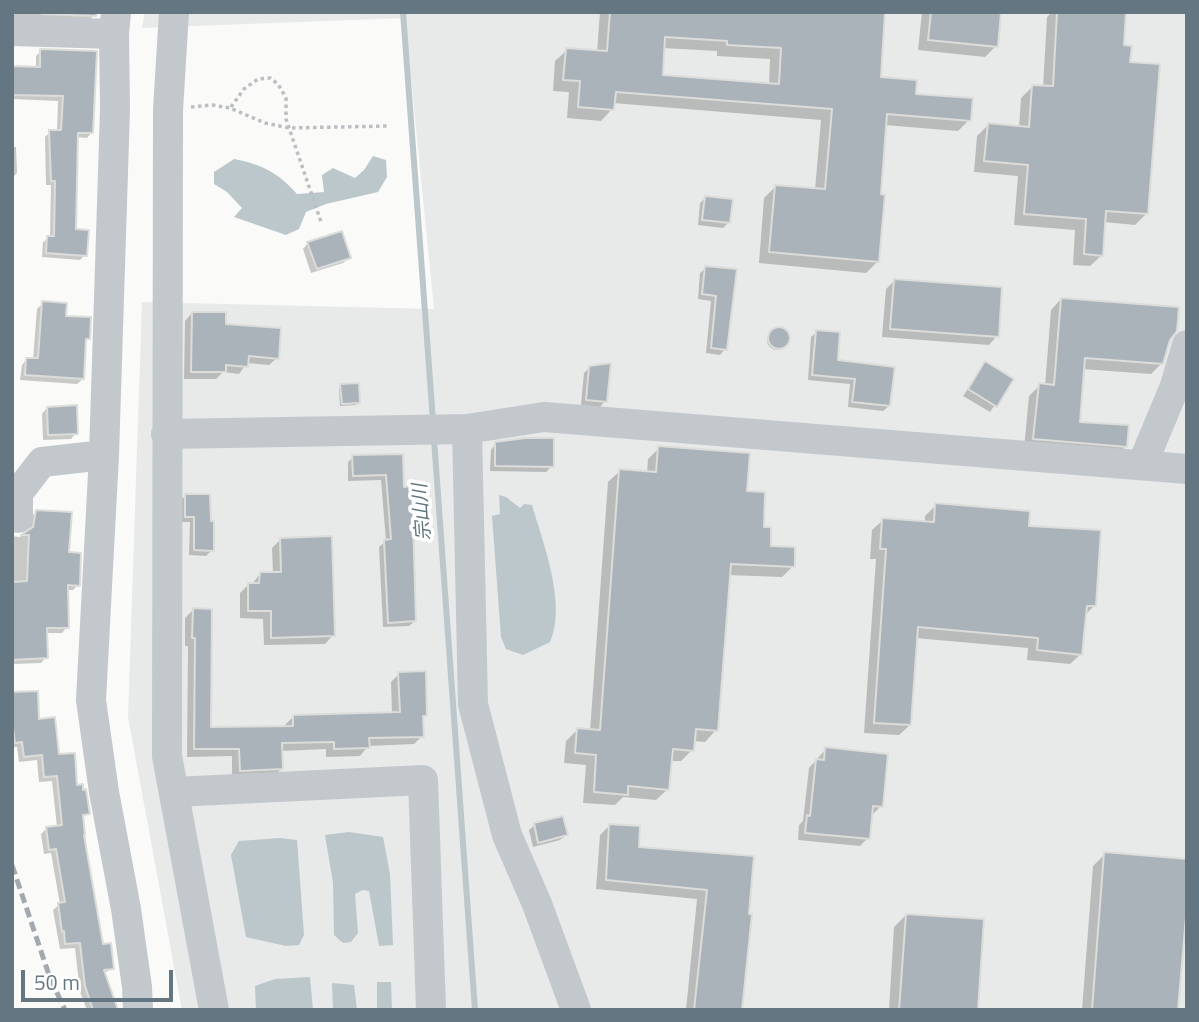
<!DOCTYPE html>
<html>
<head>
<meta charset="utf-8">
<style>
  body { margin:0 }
  #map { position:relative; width:1199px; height:1022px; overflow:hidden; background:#fafaf8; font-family:"Titillium Web",sans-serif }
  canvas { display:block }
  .frame { position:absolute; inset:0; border:14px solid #657683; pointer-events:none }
  .scale { position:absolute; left:21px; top:970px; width:152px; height:32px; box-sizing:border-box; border:4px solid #657683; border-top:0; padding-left:9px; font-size:21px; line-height:24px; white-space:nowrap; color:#657683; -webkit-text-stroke:5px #fff; paint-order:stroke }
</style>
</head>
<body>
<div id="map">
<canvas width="1199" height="1022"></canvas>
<div class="frame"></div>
<div class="scale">50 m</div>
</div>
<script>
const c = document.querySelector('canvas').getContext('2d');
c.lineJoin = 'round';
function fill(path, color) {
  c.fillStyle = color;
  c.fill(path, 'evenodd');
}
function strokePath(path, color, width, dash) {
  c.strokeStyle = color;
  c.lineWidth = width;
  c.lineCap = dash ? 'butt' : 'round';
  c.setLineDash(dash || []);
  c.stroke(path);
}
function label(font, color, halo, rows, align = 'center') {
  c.font = font + ' "Titillium Web","Noto Sans JP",sans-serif';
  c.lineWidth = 7;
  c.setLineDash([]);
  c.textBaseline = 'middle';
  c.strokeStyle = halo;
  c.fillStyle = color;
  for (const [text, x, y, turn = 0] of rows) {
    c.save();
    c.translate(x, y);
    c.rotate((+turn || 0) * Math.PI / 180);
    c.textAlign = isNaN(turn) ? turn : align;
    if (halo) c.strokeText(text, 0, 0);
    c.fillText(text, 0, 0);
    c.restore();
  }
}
fill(new Path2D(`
  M145,12h1042v998h-1005l-54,-293 14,-415 292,7 -29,-291 -263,10z`), '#e8e9e9');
fill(new Path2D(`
  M373,156l13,4 1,17 -9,15 -52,12 -20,8 -7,17 -13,6 -52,-18 8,-9 -15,-16 -13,-8v-12l20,-13c27,5 45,14 63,35l27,-2 -2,-17 11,-7 22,10 9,-8z
  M499,495l7,2 14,11 4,-4 8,1c11,38 35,99 18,137l-27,13 -17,-6 -5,-12 -9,-121 8,-2z
  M349,832l34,5 7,37 3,71 -14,1 -10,-55 -6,-1 -8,4 3,39 -7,9 -8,1 -9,-8 -1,-52 -8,-48z
  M280,838l17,2 7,95 -5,10 -13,1 -40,-9 -15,-82 8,-14z
  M310,977l3,33h-57l-1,-24 20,-7z
  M377,982h14l1,28h-15z
  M332,983l22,2 3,25h-24z`), '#bbc7cb');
fill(new Path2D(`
  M12,12h83l-6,9 -77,-3z
  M600,12h283l-4,67 90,41 -11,11 -74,-6 -6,136 -12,12 -107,-10 5,-65 11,-11 40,3 6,-70 -208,-17 -1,6 -11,12 -34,-3 2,-26 -16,-1 2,-30 12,-11 30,2zM663,48l54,3v5l53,3 -1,26 -108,-9z
  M922,12h77l-3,34 -11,11 -67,-7z
  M1052,12h72l-2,35 6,16 19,150 -12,12 -31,-3 -2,33 -12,11 -17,-1 2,-35 -61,-5 4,-49 -44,-4 3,-36 11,-11 31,3 2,-30 12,-12 10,1 4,-70z
  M41,51l51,81 -5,6 -11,-1 -2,93 11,25 -5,5 -38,-3 1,-15 7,-4 1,-53h-5l-1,-48 5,-5h7l1,-31 -46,-2v-31l24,1v-13z
  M12,147h4l1,26 -5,5z
  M706,197l22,26 -5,5 -25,-3 2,-22z
  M12,229l2,29 -2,1z
  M308,243l41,15 -6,5 -32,10 -8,-24z
  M706,268l29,2 -10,79 -5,6 -14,-2 5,-52 -13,-2 2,-26z
  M894,281l103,55 -8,9 -107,-8 4,-48z
  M1061,299l108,40 -7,24 -11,11 -69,-5 -4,54 48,23 -11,10 -91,-7 5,-53 11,-11 5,1 6,-76z
  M43,303l45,36 -4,3 -1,37 -6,5 -57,-4 2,-15 5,-6 6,1 4,-51z
  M192,313l32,12 53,33 -8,7 -22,-2 -8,11 -16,-2 -7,7h-32l1,-58z
  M767 340a10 10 0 1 1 20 0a10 10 0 1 1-20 0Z
  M817,332l19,29 53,45 -6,5 -35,-4 2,-23 -42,-4 3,-43z
  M985,364l27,16 -22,32 -27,-16z
  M590,367l15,34 -5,6 -19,-2 3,-32z
  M341,386l17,16 -2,3 -16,1 -1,-18z
  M47,408l29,25 -5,6 -28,1 -1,-26z
  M496,444l56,22 -6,6 -56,-1 1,-21z
  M659,448l86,45 24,55 24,18 -11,11 -54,-2 -12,155 -11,12 -12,-1 -1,9 -11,11h-11l-2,28 -12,11 -33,-3 -8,8 -32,-2 3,-38 -22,-2 2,-22 11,-11 13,1 18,-249 12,-11 27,2 1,-14z
  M401,456l14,165 -6,5 -26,1 -4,-80 7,-6 -5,-61 -33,1v-19l5,-5z
  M186,495l26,55 -6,6 -17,-1 1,-33h-10v-21z
  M936,505l91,22 68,78 -11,11 -3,38 -11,10 -43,-4 1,-12 -113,-10 -5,87 -11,10 -35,-2 12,-174h-6l2,-29 11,-10 42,3v-7z
  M36,512l31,42 11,31 -5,5h-6v37l-5,6h-17l1,24 -5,6 -29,1v-128l7,1 9,-3 3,-17z
  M280,540l53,95 -8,9 -61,1 -1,-26 -23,-1v-25l9,-9h3l8,-10h13l-1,-26z
  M193,610l16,119 76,-1v-3l8,-8 99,-3 -1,-32 8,-8 27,41 -4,5v16l-8,8 -46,2 -8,10 -34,1v-8l-46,2 1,18 -8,8 -41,2v-23l-45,1 1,-111h-3v-28z
  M12,694l25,27 39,66 12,26 -7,6 20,127 11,22 -9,6 13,36h-29l-7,-18 -5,-44 -15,1 -7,-39 7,-6 -9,-51 -7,1 -3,-20 5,-5 11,-2 -5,-46 -13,1 -2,-22 -18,2 -2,-15h-5z
  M826,749l55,57 -8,8h-3l-2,24 -8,8 -62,-6 1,-15 4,-4 6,-53z
  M535,825l31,10 -6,5 -27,7 -4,-17z
  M610,825l27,24 115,9 -12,152h-54l11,-111 -101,-10 4,-54z
  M1105,854l72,156h-95l11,-144z
  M906,915l71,95h-88l5,-83z`), '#0003');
strokePath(new Path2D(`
  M403,12l30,409
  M434,439l41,571`), '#bbc7cb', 6);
const building = new Path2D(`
  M42,12h55l-1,4 -54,-2z
  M610,12h275l-4,65 36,3 -1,14 57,4 -2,23 -84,-7 -6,80 4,1 -6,67 -110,-10 6,-67 50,4 7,-80 -216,-17 -2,18 -36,-3 2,-26 -17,-1 3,-32 41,3zM665,37l62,4v4l54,3 -2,36 -116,-9z
  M931,12h70l-3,35 -70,-7z
  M1057,12h69l-2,33 8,1 -2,16 30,2 -12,150 -42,-3 -3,45 -19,-2 2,-35 -62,-5 4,-49 -44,-4 4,-38 41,4 3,-42 21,1z
  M40,49l57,2 -4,82h-15l-2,96 13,1 -2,26 -41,-3 1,-17h7l1,-55h-4l-2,-51h12l2,-34 -51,-1v-29l28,1z
  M705,196l28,3 -3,24 -28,-3z
  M342,231l9,27 -34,11 -10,-27z
  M705,266l32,3 -10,81 -16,-2 5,-52 -14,-2z
  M894,279l108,8 -3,50 -109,-8z
  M1061,298l118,9 -2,24 -7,9 -7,24 -78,-6 -5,64 49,3 -2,22 -94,-8 6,-56 15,2z
  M42,301l25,2 -1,13 25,1 -1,22h-4l-2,40 -59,-4 1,-17h12z
  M192,312h34v12l55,4 -2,31 -30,-3 -1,11 -22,-2v7h-35z
  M768 338a11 11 0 1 1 22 0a11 11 0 1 1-22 0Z
  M816,330l24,2 -2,28 57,7 -5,39 -38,-4 3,-23 -43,-4z
  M985,361l29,18 -17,28 -29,-18z
  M611,363l-4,39 -21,-2 3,-34z
  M359,383l1,20 -18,1 -2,-20z
  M77,405l1,29 -30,1 -1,-28z
  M525,438h29v29l-59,-1v-24z
  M658,446l92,7 -3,38 18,1 -1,35h7v19l24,1v20l-64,-3 -13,167 -22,-2 -2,22 -21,-2 -4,41 -41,-4v9l-34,-3 2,-37 -21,-2 2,-25 23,2 19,-261 37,3z
  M403,454l1,33 8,-1 4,135 -28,2 -4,-83 7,-1 -5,-64 -33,1 -1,-21z
  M185,494h25l1,27h3v30l-20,-1v-33h-9z
  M935,503l95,8 -1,15 72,4 -5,76h-9l-5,49 -45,-5 1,-12 -120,-11 -7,98 -37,-2 12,-174h-6l2,-31 52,4z
  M36,510l36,2 -3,40 12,1 -1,33 -12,-1 1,43h-22l1,30 -36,2v-78l15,-1 2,-46h-8l12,-8z
  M332,536l3,100 -64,2v-27h-23v-28h11l1,-11h21l-1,-34z
  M193,608l19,1 -1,118 82,-1v-11l107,-3 -2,-40 28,-1 1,45h-4l1,21 -55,1 1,10 -36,1v-7l-52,1 1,26 -43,2 -1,-22h-45l1,-111h-3z
  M38,691l1,28 16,-2 4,37 16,-1 2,32 6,-1v6l3,-1 4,25 -7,1 2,20h-1l19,109 8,-1 3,26 -10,1 14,40h-25l-8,-24 -5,-43 -15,1 -1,-13 -2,1 -4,-29 7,-1 -9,-53 -7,1 -3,-23 16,-2 -5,-49 -13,1 -2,-22 -18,2 -2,-15 -7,1 -3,-22v-29z
  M825,747l63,7 -5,53 -10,-1 -3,33 -65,-6 2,-18 3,1 6,-57 8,1z
  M563,816l5,19 -30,8 -4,-20z
  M609,824l31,2 -1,21 115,9 -5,58h3l-10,96h-48l13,-120 -101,-10z
  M1104,852l83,7v46l-9,105h-86z
  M906,914l78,5 -6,91h-79z`);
fill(building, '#aab3b9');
strokePath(building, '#dcdcda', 2);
strokePath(new Path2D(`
  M191,107l21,-2 18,3 35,15 24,5 99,-2
  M231,107l13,-18 14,-10 12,-1 8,6 8,14v21l35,103`), '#bbbfc2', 3.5, [3.5, 3.5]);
strokePath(new Path2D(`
  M116,12l-2,22 1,75 -11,346 -13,245 13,92 22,117 11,78 1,23
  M174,12l-6,98 -1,646 47,254
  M12,31l102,3
  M467,429l6,275 34,131 30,69 39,106
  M166,434l301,-5 77,-12 643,52
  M1142,465l33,-79 12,-41
  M18,518v-25l24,-31 62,-7
  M174,792l249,-12 8,230`), '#c3c8cc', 30);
strokePath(new Path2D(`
  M12,865l38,113 15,32`), '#a2aab0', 5, [10, 5]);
label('italic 19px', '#60757c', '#fff', [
  ["宗山川",423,512,-94]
]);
</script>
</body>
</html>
